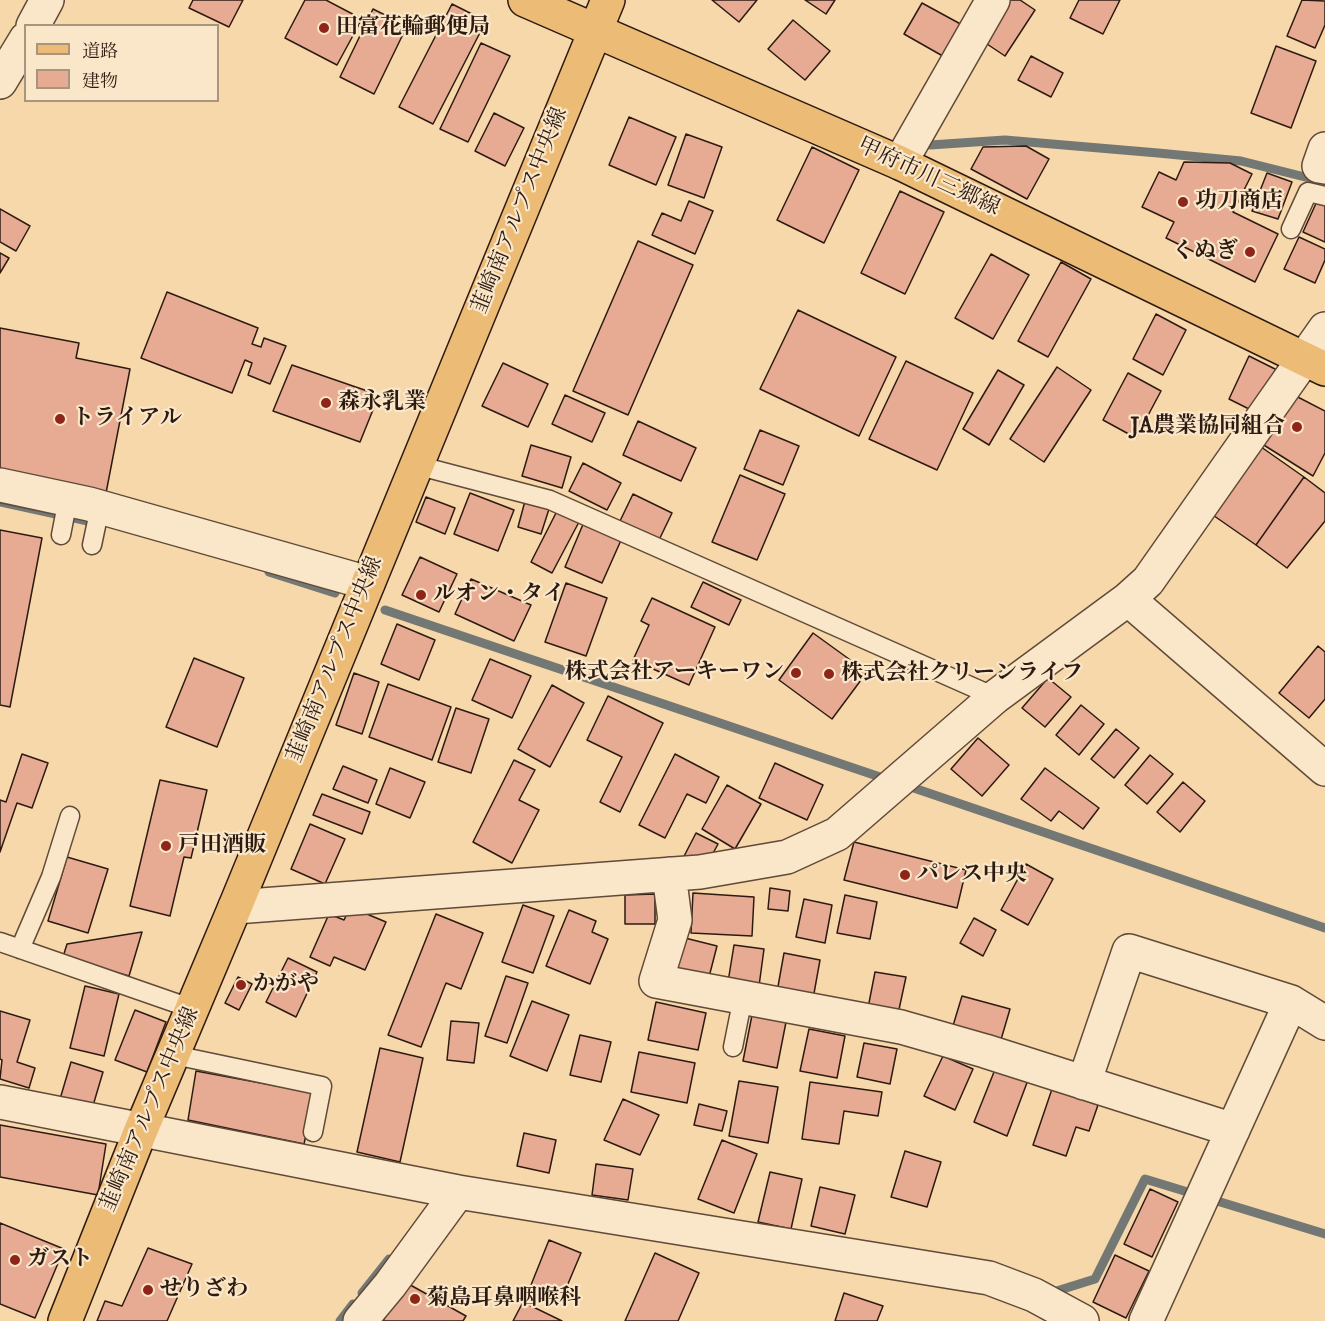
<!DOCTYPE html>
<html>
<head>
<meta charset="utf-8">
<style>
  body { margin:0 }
  #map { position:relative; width:1325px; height:1321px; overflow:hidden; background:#f7d8ab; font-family:"IM FELL DW Pica","Noto Serif JP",serif }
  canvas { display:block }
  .legend { position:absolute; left:24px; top:24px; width:195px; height:78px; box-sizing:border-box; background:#fae6c8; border:2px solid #a8957f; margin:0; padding:8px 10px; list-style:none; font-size:18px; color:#2d1b12 }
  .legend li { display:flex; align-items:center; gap:12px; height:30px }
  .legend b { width:30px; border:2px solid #a8957f }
</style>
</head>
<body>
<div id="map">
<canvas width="1325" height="1321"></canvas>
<ul class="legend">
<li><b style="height:8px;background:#ecbc76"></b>道路</li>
<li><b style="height:16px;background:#e7aa92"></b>建物</li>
</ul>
</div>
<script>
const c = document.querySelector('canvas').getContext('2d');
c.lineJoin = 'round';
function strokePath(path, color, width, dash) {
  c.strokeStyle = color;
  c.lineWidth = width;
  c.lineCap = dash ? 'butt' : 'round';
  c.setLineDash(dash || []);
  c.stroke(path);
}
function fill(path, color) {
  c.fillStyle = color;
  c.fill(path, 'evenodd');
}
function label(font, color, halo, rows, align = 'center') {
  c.font = font + ' "IM FELL DW Pica","Noto Serif JP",serif';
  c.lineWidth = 4.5;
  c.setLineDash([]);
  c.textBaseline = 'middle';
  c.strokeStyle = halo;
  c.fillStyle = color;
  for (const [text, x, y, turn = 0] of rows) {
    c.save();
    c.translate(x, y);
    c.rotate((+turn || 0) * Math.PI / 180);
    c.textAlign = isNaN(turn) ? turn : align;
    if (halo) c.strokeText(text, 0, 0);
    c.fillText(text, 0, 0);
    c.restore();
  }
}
strokePath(new Path2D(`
  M930,145l75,-5 153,13 83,8 76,19
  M0,502l97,21
  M269,572l66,21
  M385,610l504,170
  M905,785l420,143
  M362,1293l27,-34
  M1047,1294l48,-15 50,-100 180,55
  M340,1321l13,-17`), '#747874', 9);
const building = new Path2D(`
  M193,0h50l-14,27 -40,-19z
  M305,0h21l36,19 -25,46 -52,-27z
  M712,0h45l-18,22z
  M805,0h30l-9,14z
  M1008,0h12l15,10 -30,46 -24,-16z
  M1079,0h41l-17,34 -33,-16z
  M1302,0l23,1v24l-10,23 -28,-12z
  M922,3l44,24 -18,32 -44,-25z
  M452,4l34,17 -53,103 -34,-17z
  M373,9l34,17 -33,68 -34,-17z
  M793,20l37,31 -25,29 -37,-31z
  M481,43l29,13 -42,86 -28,-13z
  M1276,46l40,15 -25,67 -40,-15z
  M1031,56l32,17 -12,24 -33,-17z
  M494,113l30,15 -19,38 -30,-15z
  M629,117l47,20 -20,48 -47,-20z
  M686,134l36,13 -18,51 -36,-13z
  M1026,146l23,13 -22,40 -56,-30 12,-22z
  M812,147l47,23 -35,73 -47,-23z
  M1184,162l46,1 22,11 -19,38 45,22 -23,48 -89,-44 8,-16 -32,-15 17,-35 17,8z
  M1267,173l25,9 -14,37 -26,-8z
  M900,191l44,21 -39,82 -44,-21z
  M1318,199l7,3v40l-22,-10z
  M689,201l24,10 -18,43 -43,-19 10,-22 19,8z
  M0,209l30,17 -14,25 -16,-9z
  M1299,237l26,12v11l-10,23 -31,-14z
  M638,241l55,24 -65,150 -55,-24z
  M0,253l9,5 -9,15z
  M991,254l38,21 -36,64 -38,-21z
  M1061,262l30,17 -43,78 -30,-16z
  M167,292l91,36 -6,16 9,3 3,-9 22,8 -16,38 -22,-9 4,-12 -7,-3 -13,33 -91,-35z
  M798,310l98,47 -37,79 -99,-47z
  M1156,314l30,16 -23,45 -30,-16z
  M0,328l79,15 -3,15 54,11 -24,124 -106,-22z
  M1249,356l30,15 -20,43 -30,-15z
  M906,361l67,32 -36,77 -68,-31z
  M503,363l45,21 -20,43 -46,-21z
  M292,365l87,30 -19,47 -87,-31z
  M1057,367l34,23 -47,72 -34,-23z
  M998,370l26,15 -35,60 -26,-16z
  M1128,373l33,18 -25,47 -33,-18z
  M1292,394l33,17v42l-12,23 -54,-34z
  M565,395l40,18 -13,29 -40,-18z
  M638,421l58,27 -15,33 -58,-26z
  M760,430l39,16 -16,39 -39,-16z
  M1254,442l50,35 -48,68 -49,-34z
  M531,445l40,12 -9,31 -40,-12z
  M583,463l38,20 -14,27 -38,-19z
  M740,475l45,19 -28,66 -45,-18z
  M1304,477l21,16v28l-38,47 -31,-23z
  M470,493l44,17 -16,41 -44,-17z
  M633,494l39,19 -13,27 -39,-19z
  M426,497l29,11 -10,26 -29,-12z
  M525,501l24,8 -8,25 -23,-7z
  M557,511l22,11 -27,51 -21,-11z
  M584,522l38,16 -20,45 -37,-16z
  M0,530l42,8 -32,169 -10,-2z
  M420,557l37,17 -18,38 -37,-17z
  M471,579l60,26 -17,36 -59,-27z
  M703,582l38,18 -12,25 -38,-18z
  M566,583l41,15 -21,58 -41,-14z
  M652,598l63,29 -26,58 -56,-25 16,-35 -8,-4z
  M397,624l38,16 -16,40 -38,-16z
  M813,633l54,39 -35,47 -53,-39z
  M1318,646l7,6v47l-16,19 -30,-25z
  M194,658l50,20 -27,69 -51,-20z
  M490,659l41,17 -19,42 -40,-18z
  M354,673l25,9 -17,52 -26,-9z
  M1048,678l23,19 -26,30 -23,-19z
  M388,684l63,23 -19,53 -63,-23z
  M552,685l32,18 -34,64 -32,-18z
  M608,696l55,27 -43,89 -20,-10 22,-45 -35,-17z
  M1081,705l23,19 -25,31 -23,-20z
  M456,708l33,11 -18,54 -33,-11z
  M1116,729l23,19 -25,30 -23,-19z
  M978,738l31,27 -27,31 -31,-27z
  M22,754l26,9 -16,45 -15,-5 -17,49v-52l6,2z
  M675,754l44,23 -13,26 -19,-9 -22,44 -26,-13z
  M1150,755l23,19 -26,30 -22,-19z
  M514,760l21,10 -16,30 20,10 -27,53 -39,-21z
  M775,763l48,22 -16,35 -48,-22z
  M343,766l34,14 -9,23 -35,-14z
  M390,768l35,14 -15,36 -34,-14z
  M1045,768l54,40 -16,21 -24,-18 -8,10 -30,-22z
  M160,780l47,10 -16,68 -7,-1 -14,59 -40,-10z
  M1183,782l22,19 -25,31 -23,-20z
  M727,785l34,19 -26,45 -33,-20z
  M322,794l48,18 -8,22 -49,-19z
  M310,824l35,15 -20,45 -34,-15z
  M696,833l22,11 -9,17 -29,3z
  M854,842l112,28 -9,38 -113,-28z
  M67,857l41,12 -20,64 -40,-12z
  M1026,864l27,15 -25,46 -27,-15z
  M770,888l20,3 -2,20 -20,-2z
  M693,893l61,4 -2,39 -61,-3z
  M655,894v30h-30v-29z
  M845,895l32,7 -7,37 -33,-6z
  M804,899l28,6 -7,38 -29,-6z
  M523,905l31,11 -21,57 -31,-11z
  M350,907l36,15 -21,48 -31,-13 -4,9 -20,-9 19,-43 15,6z
  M569,910l27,11 -4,11 16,7 -18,45 -44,-18z
  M436,914l47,19 -22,56 -15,-6 -25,64 -33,-12z
  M974,918l22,12 -13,26 -23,-13z
  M142,932l-13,44 -66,-19 4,-13z
  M685,938l32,8 -8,31 -32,-8z
  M734,945l30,4 -5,37 -31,-4z
  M784,953l36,7 -7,39 -36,-7z
  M288,958l29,14 -21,45 -30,-15z
  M875,972l31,5 -8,37 -30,-6z
  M506,976l22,7 -21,60 -22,-7z
  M238,977l14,7 -13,26 -14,-7z
  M85,986l34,8 -15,62 -34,-8z
  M962,996l48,13 -10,34 -48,-14z
  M532,1001l37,14 -22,56 -37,-15z
  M656,1002l50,11 -8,37 -50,-10z
  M135,1010l31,12 -19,50 -32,-12z
  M753,1010l34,7 -10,51 -34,-7z
  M0,1011l30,9 -13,42 18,6 -6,20 -29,-9 2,-19 -2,-1z
  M451,1021l28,2 -5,40 -27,-3z
  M809,1029l36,7 -8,42 -37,-7z
  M580,1035l31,7 -10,40 -31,-7z
  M864,1043l33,6 -7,35 -33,-7z
  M380,1048l43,10 -23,104 -43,-10z
  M639,1052l56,11 -8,40 -56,-11z
  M943,1056l30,13 -18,41 -31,-14z
  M71,1062l32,10 -11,37 -32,-10z
  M996,1067l32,13 -21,56 -33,-14z
  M196,1071l119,22 -11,51 -116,-24z
  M739,1081l39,6 -10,56 -39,-7z
  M810,1082l72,10 -4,24 -34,-5 -5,33 -37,-5z
  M1052,1089l46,16 -9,26 -13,-4 -10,29 -33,-11z
  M623,1099l36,16 -19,40 -36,-15z
  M699,1104l28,7 -5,20 -28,-6z
  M0,1125l106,19 -8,51 -98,-18z
  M524,1133l32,7 -7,33 -32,-7z
  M722,1140l35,14 -23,59 -36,-14z
  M905,1151l36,11 -14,45 -36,-10z
  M596,1164l37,5 -5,31 -36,-5z
  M770,1172l32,7 -11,50 -33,-7z
  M820,1187l35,8 -10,39 -34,-8z
  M1150,1189l28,13 -26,55 -28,-13z
  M0,1223l64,26 -29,69 -35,-14z
  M549,1240l32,13 -19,45 -31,-13z
  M148,1248l44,16 -25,57h-70l8,-20 17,5z
  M655,1253l44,20 -21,48h-53z
  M1115,1255l34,16 -23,47 -33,-16z
  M405,1282l61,34 -3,5h-80z
  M844,1293l39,13 -6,15h-42z
  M523,1302l39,19h-49z`);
fill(building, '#e7aa92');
strokePath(building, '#2d1b12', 1.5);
const lane = new Path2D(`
  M1291,229l17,-37 17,4
  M416,465l134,35 445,197
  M61,535l7,-36
  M92,545l8,-38
  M0,942l193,67
  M20,949l31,-72 19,-61
  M733,1047l10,-50
  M174,1055l148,31 -9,46`);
const street = new Path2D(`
  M33,26l14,-26
  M0,82l26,-43
  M1325,149l-6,17 6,1
  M900,163l93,-163
  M0,485l89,19 279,79
  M1128,599l20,-18 177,-252
  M669,874l6,46 -19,61 245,46 84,24 248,79
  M235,907l465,-35 87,-15 50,-23 158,-137 133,-98 197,170
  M1084,1083l45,-132 162,51 34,21
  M0,1102l458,90 -68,93 -30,36
  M458,1192l531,86 45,17 48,26
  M1146,1321l145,-319`);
const primary = new Path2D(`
  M525,0l375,163 425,206
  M65,1321l76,-191 94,-223 373,-907`);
strokePath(lane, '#604a38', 21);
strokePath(street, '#604a38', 36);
strokePath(primary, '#2d1b12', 36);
strokePath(lane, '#fae6c8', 18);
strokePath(street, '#fae6c8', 33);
strokePath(primary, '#ecbc76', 33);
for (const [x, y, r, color] of [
  [324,28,6,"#8f2418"],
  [1183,202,6,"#8f2418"],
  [1250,252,6,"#8f2418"],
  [326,403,6,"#8f2418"],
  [60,419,6,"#8f2418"],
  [1297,427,6,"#8f2418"],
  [421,595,6,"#8f2418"],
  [796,673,6,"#8f2418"],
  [829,674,6,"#8f2418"],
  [166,846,6,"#8f2418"],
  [905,875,6,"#8f2418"],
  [241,985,6,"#8f2418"],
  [15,1260,6,"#8f2418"],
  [148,1290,6,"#8f2418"],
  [415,1299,6,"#8f2418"]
]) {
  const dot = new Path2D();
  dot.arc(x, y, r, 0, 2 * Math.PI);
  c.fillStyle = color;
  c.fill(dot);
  strokePath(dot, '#fae6c8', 2);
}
label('bold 22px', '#2d1b12', '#fae6c8', [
  ["田富花輪郵便局",336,28],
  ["功刀商店",1195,202],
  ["くぬぎ",1238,252,"right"],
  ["森永乳業",338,403],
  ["トライアル",72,419],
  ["JA農業協同組合",1285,427,"right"],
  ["ルオン・タイ",433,595],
  ["株式会社アーキーワン",784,673,"right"],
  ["株式会社クリーンライフ",841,674],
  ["戸田酒販",178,846],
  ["パレス中央",917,875],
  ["かがや",253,985],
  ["ガスト",27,1260],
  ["せりざわ",160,1290],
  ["菊島耳鼻咽喉科",427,1299]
], 'left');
label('22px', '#2d1b12', '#fae6c8', [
  ["甲府市川三郷線",928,178,25],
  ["韮崎南アルプス中央線",521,211,-68],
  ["韮崎南アルプス中央線",336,660,-68],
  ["韮崎南アルプス中央線",151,1110,-67]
]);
</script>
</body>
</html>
